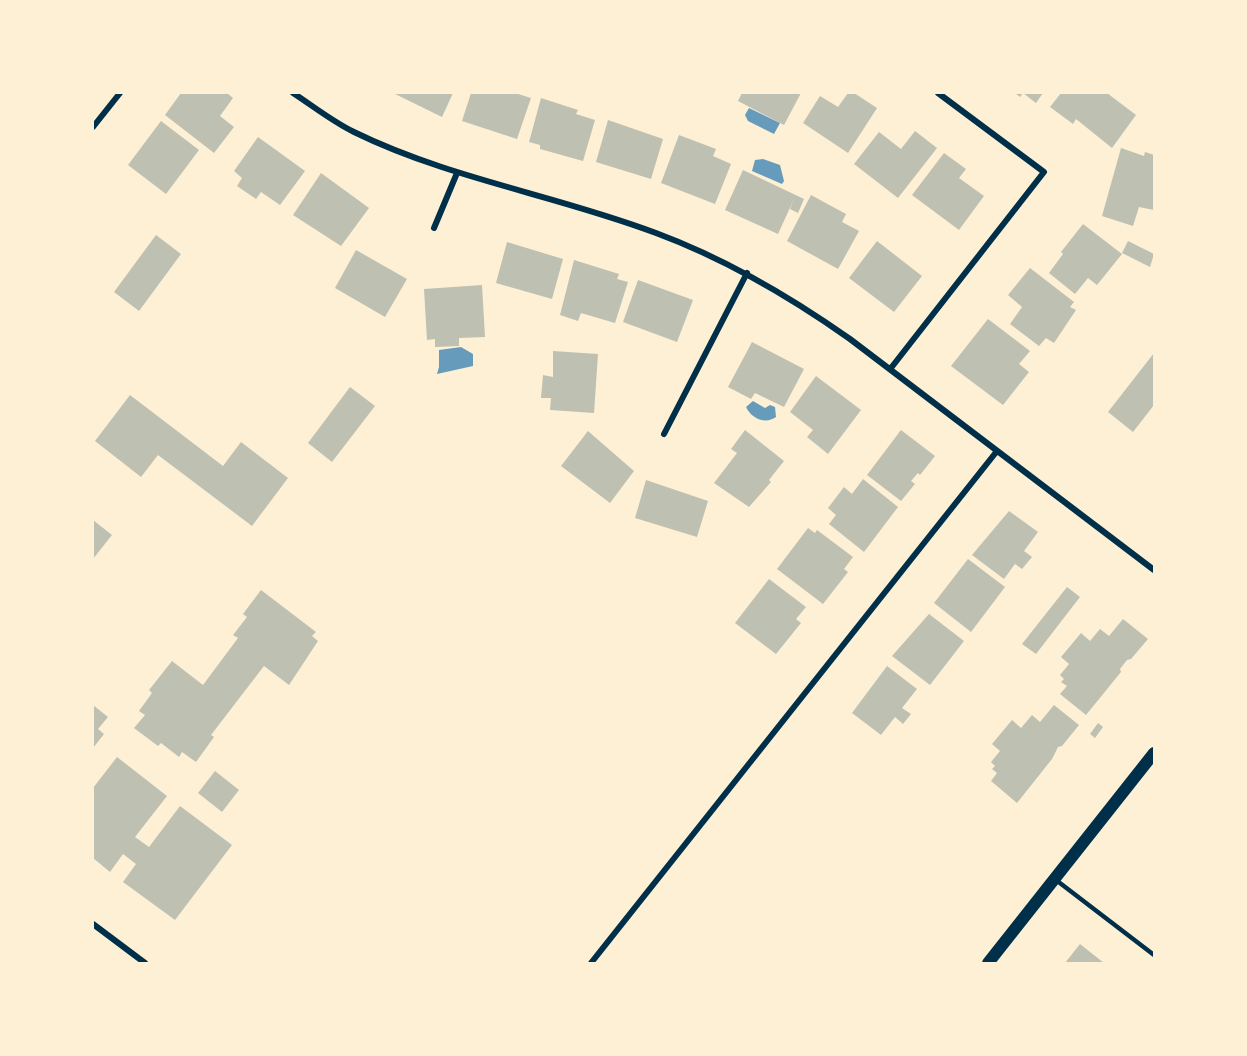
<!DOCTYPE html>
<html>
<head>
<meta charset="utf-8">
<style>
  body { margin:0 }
  #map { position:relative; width:1247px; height:1056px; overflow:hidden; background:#fdf0d5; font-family:"Alegreya Sans",sans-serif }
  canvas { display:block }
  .frame { position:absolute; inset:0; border:94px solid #fdf0d5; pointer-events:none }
</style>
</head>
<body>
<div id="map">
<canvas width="1247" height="1056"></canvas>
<div class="frame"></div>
</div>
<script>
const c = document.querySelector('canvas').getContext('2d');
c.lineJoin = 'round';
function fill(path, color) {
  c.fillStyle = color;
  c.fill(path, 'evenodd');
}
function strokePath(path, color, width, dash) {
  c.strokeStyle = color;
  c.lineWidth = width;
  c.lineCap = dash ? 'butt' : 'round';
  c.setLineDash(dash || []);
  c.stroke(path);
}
fill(new Path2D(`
  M749,108l31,15 -6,11 -26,-13 -3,-6z
  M763,159l17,6 4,16 -2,3 -30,-13 3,-11z
  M461,347l12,7v12l-36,8 2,-7v-17z
  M753,401l12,7 5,-3 5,2 1,10c-11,8 -25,1 -30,-10z`), '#669bbc');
fill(new Path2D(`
  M181,93h46l6,5 -13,18 14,11 -20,26 -49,-38z
  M393,93h60l-11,24z
  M471,93h44l16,5 -14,41 -55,-18z
  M742,93h59l-17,32 -46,-24z
  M848,93h6l23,15 -29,45 -45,-30 17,-27 18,11z
  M1015,93h28l-7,10 -13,-10 -3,4z
  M1061,93h46l29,22 -24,33 -36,-29 -3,5 -23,-17z
  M541,98l37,12 -2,4 19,6 -12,41 -43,-12v-4l-11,-3z
  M608,120l55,19 -12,40 -55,-17z
  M161,121l38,29 -33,44 -38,-29z
  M915,131l22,17 -39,50 -44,-34 25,-32 22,17z
  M679,135l37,14 -3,7 18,8 -16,40 -54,-21z
  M258,137l47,34 -25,34 -19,-13 -5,7 -19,-13 5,-8 -8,-7z
  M1121,148l23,8 1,-4 9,3v55l-15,-3 -6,19 -31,-10z
  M944,153l22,16 -7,9 25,18 -25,34 -47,-35z
  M743,170l61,29 -6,14 -8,-4 4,-10 -16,35 -53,-24z
  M321,173l48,35 -28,38 -48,-31z
  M811,195l35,19 -4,8 17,9 -21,38 -51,-28z
  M1083,224l39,30 -25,31 -9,-7 -13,16 -26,-21 14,-19 -2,-2z
  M156,235l25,19 -42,57 -25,-19z
  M877,241l45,35 -28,36 -45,-34z
  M1128,241l26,13 -4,13 -28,-14z
  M507,242l56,17 -11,40 -56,-16z
  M356,250l51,29 -22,38 -50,-29z
  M574,260l45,14 -2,5 11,3 -13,41 -34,-10 -3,8 -18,-6z
  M1030,268l44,34 -4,5 6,3 -22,33 -8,-5 -7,8 -29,-22 12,-17 -14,-12z
  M638,280l55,20 -16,42 -54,-20z
  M482,285l3,52 -26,1v8l-24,1v-8l-8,1 -3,-51z
  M988,319l42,32 -11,13 10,8 -26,33 -52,-39z
  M752,342l52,27 -20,38 -29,-14 -4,6 -23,-12z
  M553,351l45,3 -4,59 -44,-3 1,-12h-10l2,-23 10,2z
  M1154,353v52l-21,27 -25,-20z
  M816,376l45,34 -33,44 -21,-17 6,-7 -23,-18z
  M350,387l25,19 -43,56 -24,-19z
  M130,395l93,71 18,-24 47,36 -36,48 -94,-71 -17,22 -46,-36z
  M745,430l39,31 -15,19 2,2 -22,25 -35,-24 23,-30 -6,-4z
  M901,430l34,26 -15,19 -2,-2 -7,8 4,3 -14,17 -34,-26z
  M588,431l46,40 -24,32 -49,-37z
  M863,479l35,28 -34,45 -35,-28 7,-9 -8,-7 16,-21 8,7z
  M646,480l62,21 -11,36 -62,-19z
  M1009,511l29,21 -14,19 8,6 -10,12 -7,-5 -11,15 -32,-24z
  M93,520l19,15 -19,24z
  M808,528l7,5 2,-3 36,27 -9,12 4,3 -25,32 -46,-35z
  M968,559l37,28 -34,45 -37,-29z
  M769,579l37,28 -10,12 5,4 -25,31 -41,-31z
  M1067,587l13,10 -44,57 -14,-10z
  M261,590l55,42 -4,4 6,5 -29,44 -25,-19 -53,69 3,2 -18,25 -14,-10 -3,5 -18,-14 -3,3 -24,-18 11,-13 -6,-4 13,-18 -3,-3 23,-29 31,24 35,-47 -5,-3 14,-18 -4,-3z
  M929,614l35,27 -34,44 -38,-29z
  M1123,619l25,20 -17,20 -4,1 -7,9 1,3 -35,43 -26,-21 7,-8 -6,-4 3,-3 -4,-4 9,-11 -8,-7 20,-24 9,8 10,-12 9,7z
  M887,666l30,23 -15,19 9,6 -8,10 -8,-7 -14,18 -29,-22z
  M93,705l15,12 -10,12 6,5 -11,14z
  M1054,705l25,20 -17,21 -4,1 -6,12 -35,44 -26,-22 6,-8 -5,-4 3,-3 -4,-4 9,-11 -8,-7 20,-24 9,8 11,-13 8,7z
  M1098,723l5,4 -8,11 -5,-4z
  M117,757l50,39 -32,41 14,10 31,-41 52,39 -57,75 -52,-38 13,-18 -13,-10 -13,18 -17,-14v-70z
  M215,771l24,19 -17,22 -24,-19z
  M1080,944l24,19h-39z`), '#bec0b2');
strokePath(new Path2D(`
  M1056,880l98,75`), '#003049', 4.5);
strokePath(new Path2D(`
  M293,93c20,13 40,29 61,39 96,47 202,63 302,101 70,26 133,63 194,106l304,231
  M93,127l27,-34
  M434,228l23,-55
  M891,368l153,-196 -106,-79
  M664,434l83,-161
  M93,924l52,39
  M591,963l406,-512`), '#003049', 6);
strokePath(new Path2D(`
  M988,963l166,-210`), '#003049', 12);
</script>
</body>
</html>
